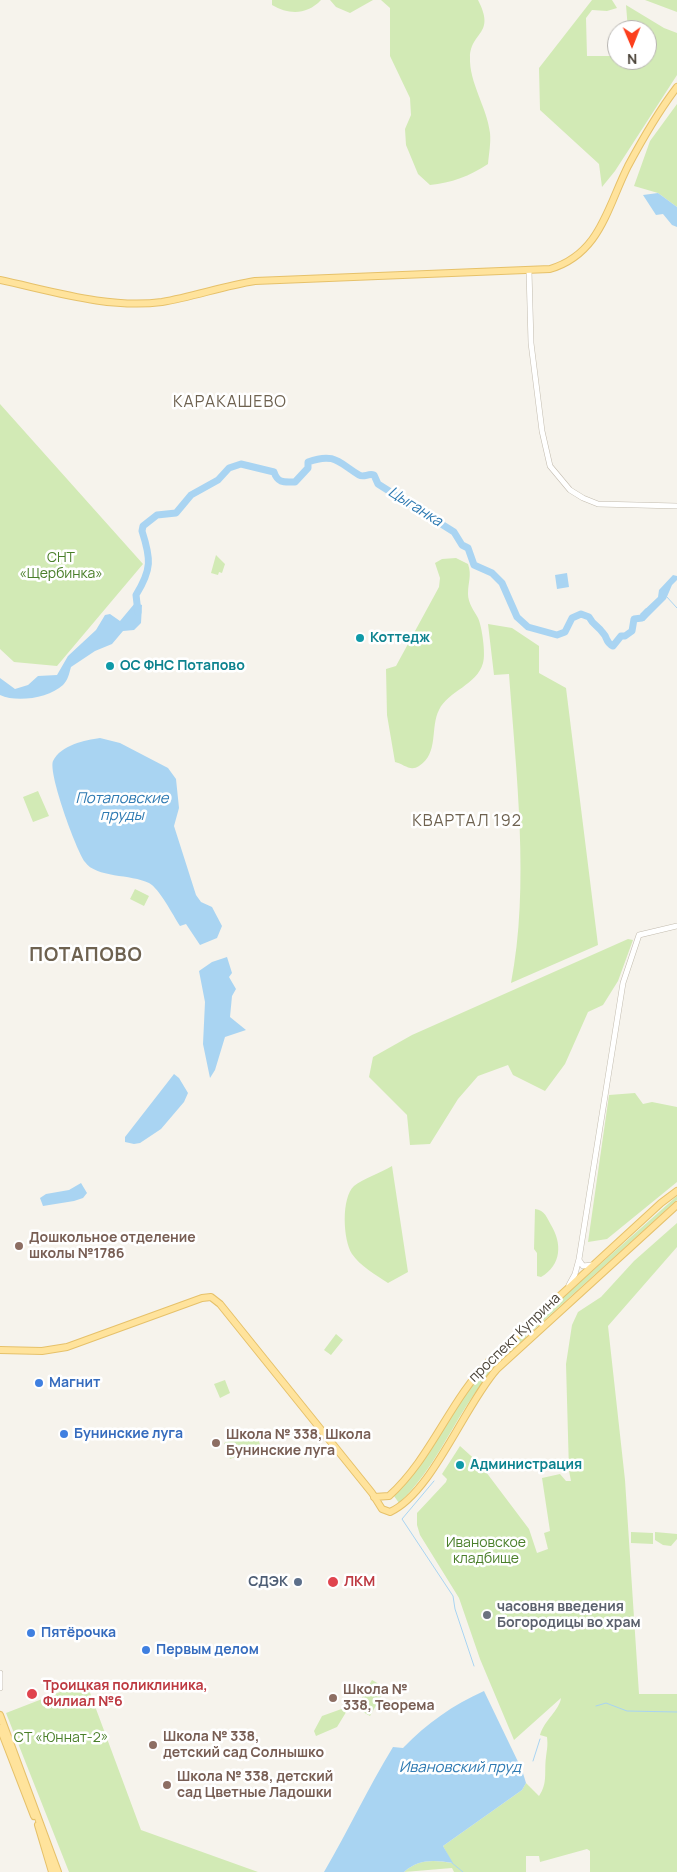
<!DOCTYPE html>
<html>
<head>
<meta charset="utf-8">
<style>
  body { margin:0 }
  #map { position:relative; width:677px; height:1872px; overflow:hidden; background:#f6f3ec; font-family:Manrope,sans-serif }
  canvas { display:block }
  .north { position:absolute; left:607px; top:20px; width:50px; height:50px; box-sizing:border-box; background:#fff; border:1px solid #b7b4b0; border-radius:50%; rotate:179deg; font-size:14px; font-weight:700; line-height:20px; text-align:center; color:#4b4439 }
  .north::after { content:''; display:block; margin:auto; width:18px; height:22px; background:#fc3f1d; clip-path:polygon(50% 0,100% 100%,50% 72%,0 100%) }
</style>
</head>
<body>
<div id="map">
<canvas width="677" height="1872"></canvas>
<div class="north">N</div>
</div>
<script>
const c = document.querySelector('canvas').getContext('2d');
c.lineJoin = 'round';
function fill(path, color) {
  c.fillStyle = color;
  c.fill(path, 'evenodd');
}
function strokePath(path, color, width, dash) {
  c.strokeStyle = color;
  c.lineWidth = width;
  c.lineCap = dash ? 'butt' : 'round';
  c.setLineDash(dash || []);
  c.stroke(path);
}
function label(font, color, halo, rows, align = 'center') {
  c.font = font + ' Manrope,sans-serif';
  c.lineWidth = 5;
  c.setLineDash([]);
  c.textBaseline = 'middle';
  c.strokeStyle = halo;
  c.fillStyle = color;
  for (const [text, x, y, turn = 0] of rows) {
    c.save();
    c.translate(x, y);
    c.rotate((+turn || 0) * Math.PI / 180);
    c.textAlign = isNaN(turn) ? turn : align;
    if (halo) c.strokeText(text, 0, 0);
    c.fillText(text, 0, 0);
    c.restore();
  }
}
fill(new Path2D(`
  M272,0h49c-14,15 -32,15 -49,5z
  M330,0h43l-23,13 -14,-6z
  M381,0h97c18,35 -7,31 -8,57 -1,26 17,50 20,76 1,10 -1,20 -2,31 -18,12 -37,19 -58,21l-12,-11 -12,-29 -1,-16 6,-14 -1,-17 -20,-42v-48z
  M592,0h20l5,8 -10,3 -15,-1 -6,8 1,38h30v4h30v-30h-19l-2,-25 38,23 13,5v42l-62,96 -13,16 -3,-23 -59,-54 -1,-42z
  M645,0h32v12z
  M677,104v103l-19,-14 -24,-7 16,-45z
  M0,404l143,160 -86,102 -43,-4 -14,-13z
  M216,555l9,9 -3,9 -3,-1 -1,3 -7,-2z
  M456,558l12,6c4,11 0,18 0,30 0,9 6,17 10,24 4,8 8,37 5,45 -6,22 -35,28 -44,47 -9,17 0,44 -20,56 -9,6 -15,-2 -24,-4l-8,-47 -1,-46 10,-3 43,-79 1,-9 -5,-15 7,-4z
  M488,624l24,4 27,18v27l27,15 32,257 -87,38c19,-96 5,-211 -2,-309l-15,1z
  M38,791l11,25 -16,6 -10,-25z
  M135,889l14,7 -5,10 -14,-7z
  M628,939l5,1 -15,41 -15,24 -15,7 -23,52 -20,27 -32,-16 -5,-10 -30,11 -20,23 -28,45 -20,1 -3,-30 -38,-38 4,-20 39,-22z
  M635,1093l8,11 9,-2 25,5v75l-70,57 -19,3 21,-147z
  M392,1166l16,106 -20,11c-12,-8 -28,-17 -36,-29 -9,-14 -11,-56 2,-68 8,-7 27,-13 38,-20z
  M677,1196v4l-149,135 -3,-4z
  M535,1209c10,1 12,9 16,16 11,18 11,40 -10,52l-4,-1v-23l-3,-4z
  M677,1223v24l-69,79 17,154 14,214h38v178h-87v-21l-3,-2 -47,13 -1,-6h-13v16h-72l-2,-4 -48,4c15,-13 29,-12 48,-9l-9,-17 79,-56 4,-7 13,13c9,-13 5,-24 7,-39 1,-8 2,-11 1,-20l-7,-2c5,-16 19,-24 21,-37l-47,42 -34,-81 -21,-61 -39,-63 -3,-10v-12l29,-31 1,-3 -5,-5 18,-28 20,18 49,65 8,24 11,-4 -4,-16 6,-2 -8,-53 18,-4 6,7h5l-2,-10 -3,-107 6,-39 6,-13 23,-15 33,-36z
  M522,1332l5,5c-18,16 -36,33 -50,53 -27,38 -43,80 -78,113l-5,-7c28,-27 43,-60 64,-92 18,-28 41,-49 64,-72z
  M336,1334l7,6 -12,15 -7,-5z
  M225,1380l5,13 -10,5 -6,-14z
  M255,1431l6,16 -31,12 -6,-16z
  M631,1532l22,1v11l-22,-1z
  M655,1532l22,2v5l-6,7 -8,-1 -8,-5z
  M372,1680l14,8 -16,28 -14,-8z
  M86,1682l55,148 117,42h-189l-63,-159z
  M347,1707l1,2 -11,18 -21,9 -2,-5 8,-15z`), '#d2eab5');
fill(new Path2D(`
  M658,193l19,14v20l-5,-2 -9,-11 -7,1 -13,-20z
  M567,573l2,14 -12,2 -2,-14z
  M673,575l4,1v4l-5,5 -6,14 -22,22 -4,-7 18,-17 1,-7z
  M135,603l7,2 -1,18 -7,7 -11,1 -11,13 -17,7 -24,16c-2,7 -3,13 -8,18 -14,13 -46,18 -63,10v-17l15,11 13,-4 10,-9 19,-1 11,-19 28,-26 9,-15 5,-1 10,7z
  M100,738l20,5 48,25 8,11 3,29 -5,18 22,69 5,7 11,5 10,19 -5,12 -17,7 -14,-21 -6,2c-7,-11 -21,-38 -31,-43 -18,-9 -53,-5 -64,-21 -9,-12 -37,-89 -32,-101 8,-16 32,-21 47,-23z
  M227,957l5,16 -3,4 7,12 -4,7 -2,21 16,13 -21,7 -10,33 -5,8 -7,-34 2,-42 -6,-31 13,-9z
  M174,1074l5,4 9,15 -4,9 -23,27 -21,14 -6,1 -9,-2v-5z
  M81,1183l6,10 -4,5 -9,3 -31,5 -3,-8 6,-4 23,-4z
  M484,1691l38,79 4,13 -4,7 -79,56 10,17c-20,-3 -34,-4 -49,9h-80c24,-41 44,-84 69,-125l10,1c24,-25 50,-43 81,-57z`), '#a9d4f2');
strokePath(new Path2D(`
  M666,596l11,12
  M434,1481l-32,38 51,77 2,13 19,57
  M596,1706l10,-3 21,8 50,1
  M533,1761l7,-22
  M452,1863l11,9`), '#a9d4f2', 1);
strokePath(new Path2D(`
  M138,612l-2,-17c16,-26 15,-36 6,-64l1,-5 14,-11 19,-2 15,-18 27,-15 11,-12 12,-4 33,8c4,12 11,10 21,10l13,-14v-6c27,-10 31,1 51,13 5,3 9,-2 15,0l4,9 76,48 8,13 6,3 6,17 18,8 10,10 15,34 11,10 29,8 8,-3 7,-14 9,-4 8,3c4,8 9,9 14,16 5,5 2,9 10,13l8,-10h4l7,-5 2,-12 8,-1 5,-6`), '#a9d4f2', 7);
const minor = new Path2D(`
  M529,271l2,72 11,88 8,35 20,24 13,8 15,6 79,2
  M579,1260l4,6 9,-1
  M569,1285l6,-11 4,-15 44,-276 16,-48 38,-9
  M0,1673v15`);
const major = new Path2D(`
  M0,280c52,11 108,29 162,22 31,-5 61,-16 93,-21l295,-12c50,-15 57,-61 78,-103 15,-28 30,-54 49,-79
  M0,1350l42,1 25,-4 135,-49 9,-1 9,7 152,189 10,16 8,3c42,-19 74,-106 107,-143l180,-164
  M374,1497l15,-1c43,-39 60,-95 101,-136l171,-157 16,-12
  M0,1715l58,157
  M0,1728l34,88
  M38,1825l14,47`);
strokePath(minor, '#c2bbae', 6);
strokePath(major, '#e6c16a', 8);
strokePath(minor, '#fff', 5);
strokePath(major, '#ffe39c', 6);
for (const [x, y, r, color] of [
  [360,638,5,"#0f9aa8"],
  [110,666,5,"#0f9aa8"],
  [19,1246,5,"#8d6e63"],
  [39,1383,5,"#3f7fe0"],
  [64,1434,5,"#3f7fe0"],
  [216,1443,5,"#8d6e63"],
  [460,1465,5,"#0f9aa8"],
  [298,1582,5,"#5c6f8a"],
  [333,1582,6,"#e0444e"],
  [487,1615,5,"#6b7280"],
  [31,1633,5,"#3f7fe0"],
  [146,1650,5,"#3f7fe0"],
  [32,1694,6,"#e0444e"],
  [333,1698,5,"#8d6e63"],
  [153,1745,5,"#8d6e63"],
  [167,1785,5,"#8d6e63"]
]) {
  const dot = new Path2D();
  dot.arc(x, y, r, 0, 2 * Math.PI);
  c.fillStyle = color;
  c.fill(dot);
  strokePath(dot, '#fff', 2);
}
label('14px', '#4a7f2a', '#fff', [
  ["СНТ",61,558],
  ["«Щербинка»",61,574],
  ["Ивановское",486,1543],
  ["кладбище",486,1559],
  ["СТ «Юннат-2»",61,1738]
]);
label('bold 14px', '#0d838f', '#fff', [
  ["Коттедж",370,638],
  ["ОС ФНС Потапово",120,666],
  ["Администрация",470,1465]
], 'left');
label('bold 14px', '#785e54', '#fff', [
  ["Дошкольное отделение",29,1238],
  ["школы №1786",29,1254],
  ["Школа № 338, Школа",226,1435],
  ["Бунинские луга",226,1451],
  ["Школа №",343,1690],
  ["338, Теорема",343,1706],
  ["Школа № 338,",163,1737],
  ["детский сад Солнышко",163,1753],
  ["Школа № 338, детский",177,1777],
  ["сад Цветные Ладошки",177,1793]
], 'left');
label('14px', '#4b4439', '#fff', [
  ["проспект Куприна",515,1338,-44]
]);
label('bold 14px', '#366cbe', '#fff', [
  ["Магнит",49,1383],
  ["Бунинские луга",74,1434],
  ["Пятёрочка",41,1633],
  ["Первым делом",156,1650]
], 'left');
label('bold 14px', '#4e5e75', '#fff', [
  ["СДЭК",288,1582]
], 'right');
label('bold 14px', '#be3a42', '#fff', [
  ["ЛКМ",344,1582],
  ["Троицкая поликлиника,",43,1686],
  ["Филиал №6",43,1702]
], 'left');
label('bold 14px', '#5b616d', '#fff', [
  ["часовня введения",497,1607],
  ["Богородицы во храм",497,1623]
], 'left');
label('italic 15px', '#2e7ab2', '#fff', [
  ["Цыганка",415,507,32],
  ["Потаповские",122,799],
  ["пруды",122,816],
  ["Ивановский пруд",460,1768]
]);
c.letterSpacing = '1px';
label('16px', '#6e6250', '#fff', [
  ["КАРАКАШЕВО",230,403],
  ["КВАРТАЛ 192",467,822]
]);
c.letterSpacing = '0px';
c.letterSpacing = '1px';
label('bold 19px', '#6e6250', '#fff', [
  ["ПОТАПОВО",86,956]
]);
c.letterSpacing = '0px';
</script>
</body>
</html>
